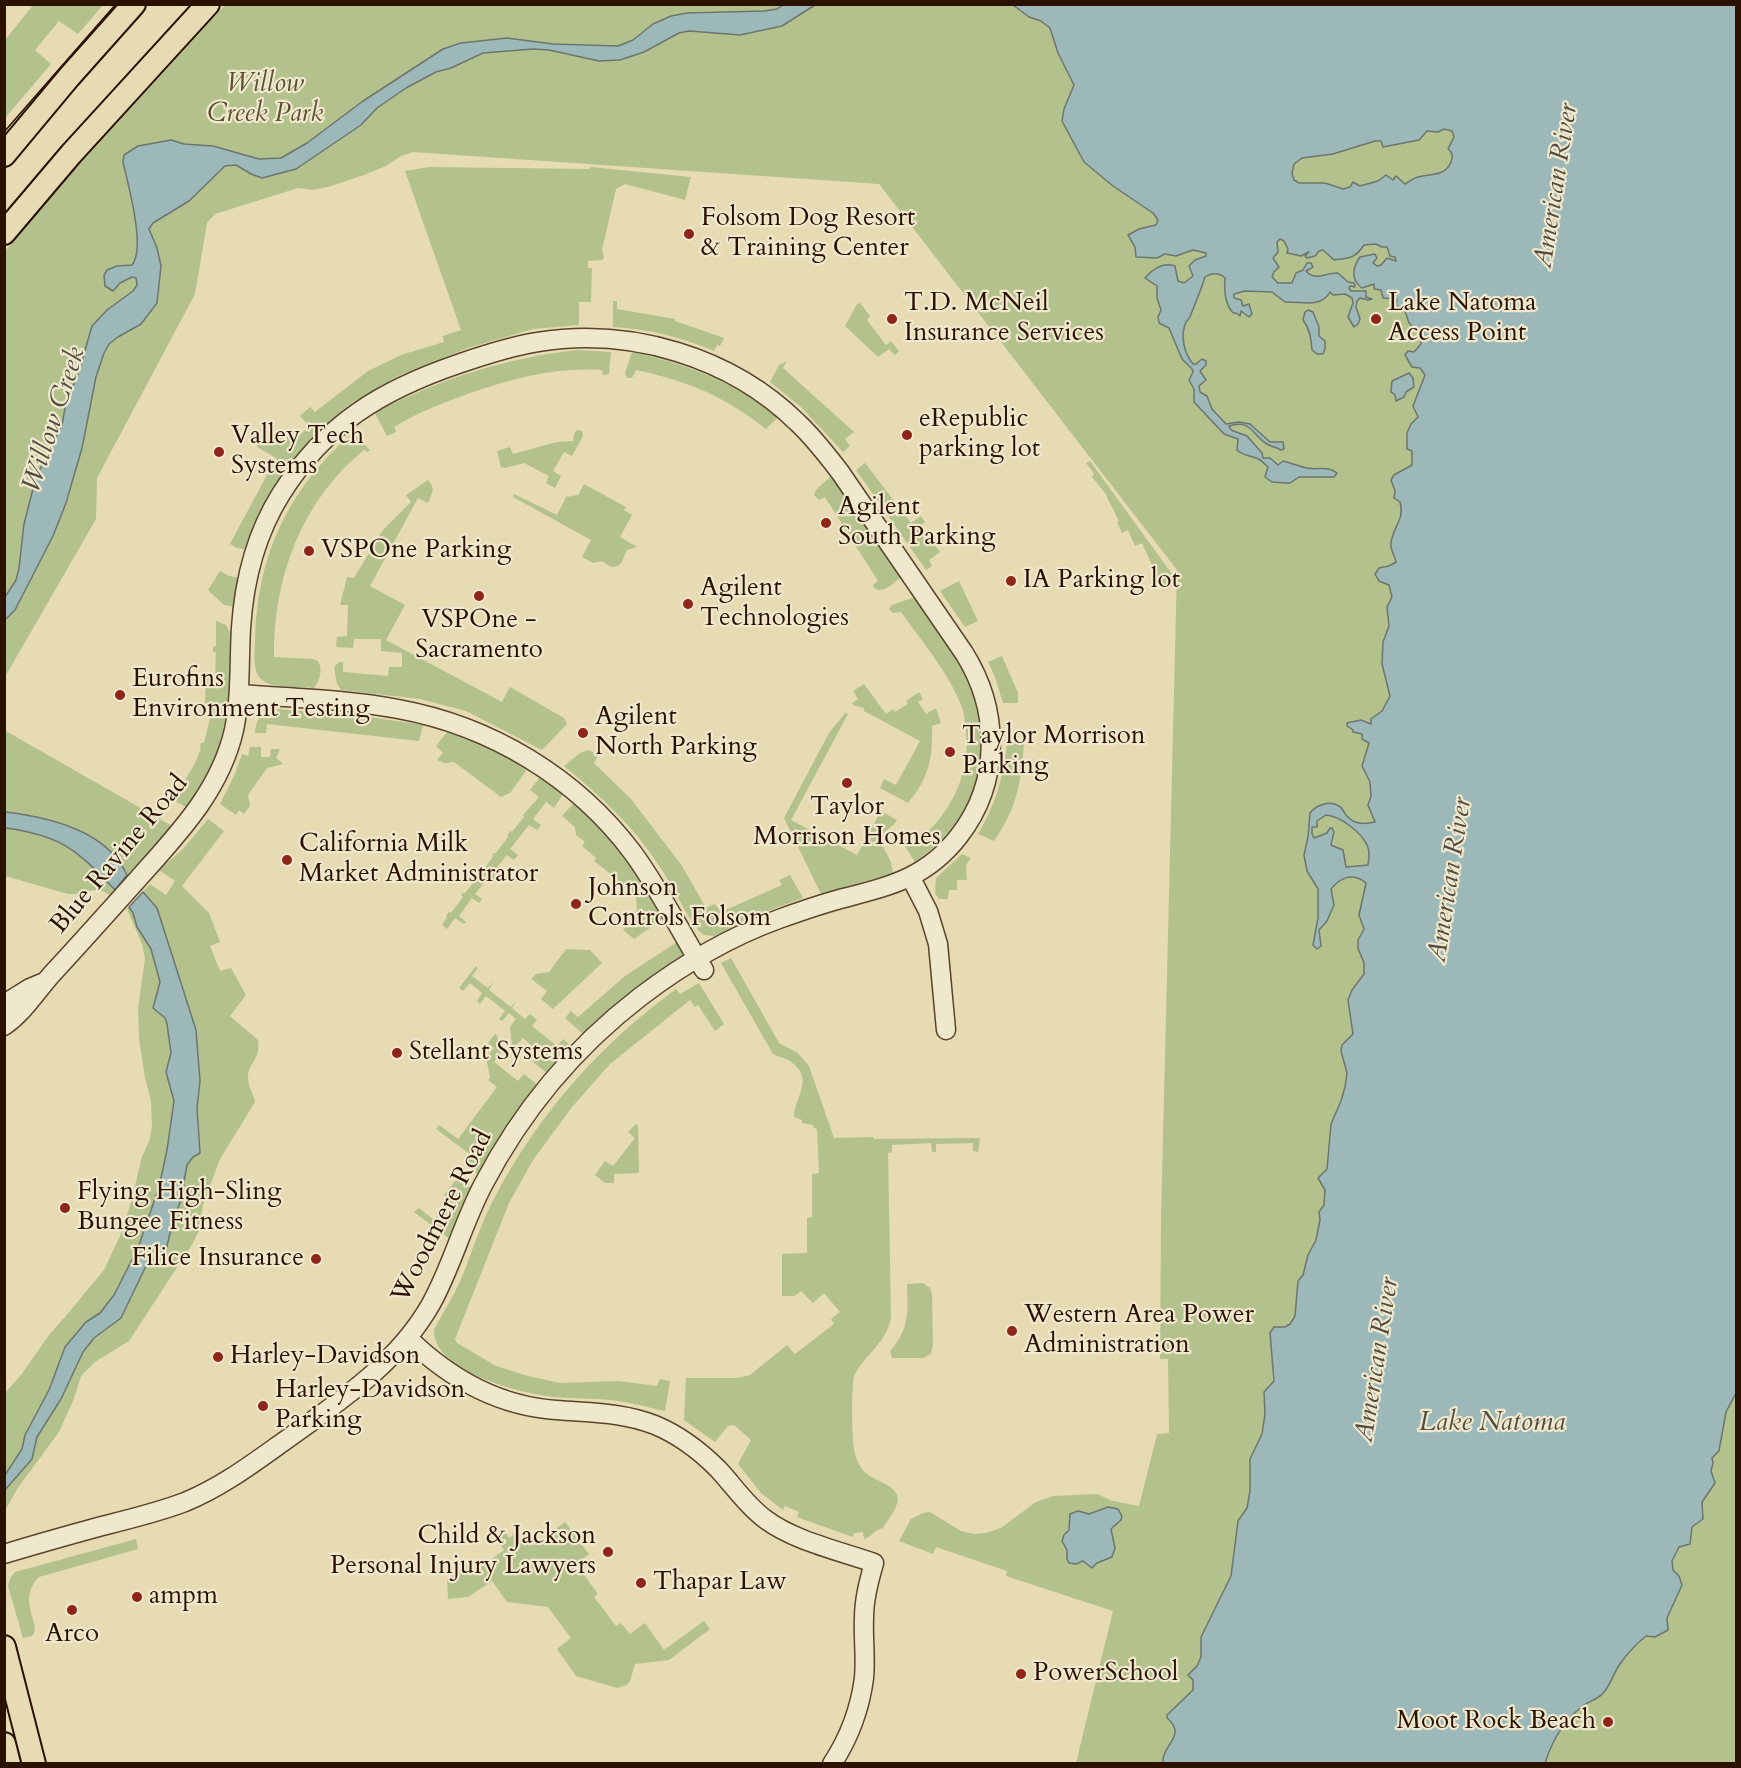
<!DOCTYPE html>
<html>
<head>
<meta charset="utf-8">
<style>
  body { margin:0 }
  #map { position:relative; width:1741px; height:1768px; overflow:hidden; background:#e6dbb2; font-family:Cardo,serif }
  canvas { display:block }
  .frame { position:absolute; inset:0; border:6px solid #2a1100; pointer-events:none }
</style>
</head>
<body>
<div id="map">
<canvas width="1741" height="1768"></canvas>
<div class="frame"></div>
</div>
<script>
const c = document.querySelector('canvas').getContext('2d');
c.lineJoin = 'round';
function fill(path, color) {
  c.fillStyle = color;
  c.fill(path, 'evenodd');
}
function strokePath(path, color, width, dash) {
  c.strokeStyle = color;
  c.lineWidth = width;
  c.lineCap = dash ? 'butt' : 'round';
  c.setLineDash(dash || []);
  c.stroke(path);
}
function label(font, color, halo, rows, align = 'center') {
  c.font = font + ' Cardo,serif';
  c.lineWidth = 4.5;
  c.setLineDash([]);
  c.textBaseline = 'middle';
  c.strokeStyle = halo;
  c.fillStyle = color;
  for (const [text, x, y, turn = 0] of rows) {
    c.save();
    c.translate(x, y);
    c.rotate((+turn || 0) * Math.PI / 180);
    c.textAlign = isNaN(turn) ? turn : align;
    if (halo) c.strokeText(text, 0, 0);
    c.fillText(text, 0, 0);
    c.restore();
  }
}
fill(new Path2D(`
  M34,4l69,1 -25,29 -19,-13 -24,29 16,14 -46,54v-78z
  M225,5h1511v1758h-660l37,-152 -107,-35 1,-5 -71,-24 -3,7 -34,-13 12,-22 12,-6 7,-1 31,19 13,3 12,-1 15,-5 35,-26 17,-6 44,-2 16,7 26,5 18,-72 12,-1 -1,-74h-8l1,-141 16,-648 -298,-386 -466,-32 -12,4 -15,10 -22,9 -33,11 -18,4 -15,-2 -83,26 -8,9 -12,71 -98,184 -1,41 -91,158v-426l56,-67z
  M429,167l160,2 2,-2 100,10 -6,23 -60,-16 -9,5 -14,61 2,8 -2,2 -14,1v7h4l-1,34h-12v23l-46,4 -65,19 -68,27 -48,28 -23,19 -32,35 -50,93 -10,-2 -7,-4 46,-86 -19,-11 12,-18 5,8 13,-9 11,9 11,-11 -9,-10 10,-9 5,5 53,-41 33,-16 43,-13 -1,-6 18,-6 -56,-159z
  M613,301h4v8l58,10v2l49,17 -4,8 -3,-1 -3,6c-33,-14 -65,-22 -101,-24z
  M860,303l10,13 -3,4 19,25 5,-4 8,10 -4,4 -6,-6 -11,8 -33,-31 12,-22z
  M577,350l34,2 -2,22 -6,1 -1,-5c-47,-3 -88,8 -132,23 -27,10 -52,19 -76,34l2,5 -9,4 -12,-23c63,-34 131,-55 202,-63z
  M632,352c58,13 99,29 146,65l-12,12c-42,-33 -78,-48 -130,-59l-4,8h-5l-2,-5z
  M787,361l-4,7 71,64 -9,7 5,7 -7,6 -42,-45 -31,-25 9,-17z
  M577,430l5,1 1,5 -11,20 -8,-4 -11,19 8,5 -6,12 -9,-5 3,-7 -25,-13 -19,5 -4,-1 -4,-16 13,-4 3,7 44,-12 16,-1 1,-7z
  M353,432l17,18 -3,2 -3,-2c-62,50 -91,128 -90,207l39,2 5,2c5,9 2,19 -4,27 -12,-1 -40,0 -49,-6 -14,-8 -10,-29 -10,-42 2,-87 34,-151 98,-208z
  M1090,461l82,113 1,12 -10,4 -21,-47 -7,3 -7,-16 -6,3 -5,-11 2,-1 -14,-28 -13,-16 2,-3 -8,-11z
  M865,463l46,60 10,-7 4,6 -5,4 20,26 -11,8 3,6 -6,4 -70,-100z
  M831,476l44,61 26,40c-9,7 -17,17 -27,11l-1,-3 5,-4 -53,-84 -6,3 -5,-5 2,-5z
  M428,480c8,9 4,13 0,23l-10,-5 -48,88 35,19 -19,35 116,62 8,-15 54,31 3,6 -25,26 -76,-39 -46,-12 -79,-9 -4,-6 -3,-17 5,-5h4v10l45,4 1,-9h13v-14l-21,-2v-12h-27l-1,9 -17,-1 1,-10 10,-1 1,-31h-8l7,-28 7,1 29,-48 28,-28 -5,-7z
  M584,484l42,23 -2,3 8,5 -12,22 17,10 -10,3c-5,7 -2,17 -16,17l-9,-6 -9,2 -11,-6 9,-17 -78,-43 1,-3 43,21 9,-18 12,-2z
  M220,571l9,5 13,2 -4,29 -14,-2 -16,-15z
  M959,581l19,40 -13,6 -25,-36z
  M915,597c18,28 43,57 55,89 28,68 5,135 -55,176l-12,-19 5,-6 6,7c34,-26 57,-68 52,-112 -1,-7 -1,-15 -3,-22 -13,-36 -40,-67 -62,-98l-8,1 -4,-4 3,-4z
  M216,621l10,4 6,11 -2,61 -4,34 -13,37 -25,40 -15,-8 21,-35 7,-17 -1,-1 1,-4h3l9,-37 -8,-2 1,-27 9,-1 1,-24h-3v-5l3,-1z
  M1002,656l16,37v10h-15l-8,-26 -7,-15z
  M864,684l22,30 7,-5 2,3 13,-8 -2,-3 13,-9 4,7 -5,3 8,12 10,-6 5,15 -9,3c1,32 -3,52 -24,77l-28,-15 4,-9 12,6 24,-44 -56,-30v-3l-11,-3 -1,-2 6,-4 -5,-8z
  M277,709l92,8 54,8 -4,16 -152,-17 -1,9h-11c2,-16 5,-20 21,-19z
  M845,713l3,1 -57,106 66,35 24,-44 16,9c-4,8 -15,11 -18,19l12,23 2,11 -72,21 -37,-76 45,-85z
  M4,730l168,96 -60,71c-17,-14 -25,-2 -44,-3l-63,-18z
  M447,732l33,12 48,24 -18,25 -9,4 -47,-35 -9,1 -8,-3 6,-7 -7,-7z
  M1007,743h17c-3,40 -7,65 -30,98l-16,-7c17,-29 26,-57 29,-91z
  M250,747h11v10h9l1,-8h9l-4,9 7,6 -16,4 -19,27 2,11 -6,8 -5,-4 -3,5 -16,-11 14,-28 8,-22 6,2z
  M589,750l9,5 -4,8 37,36 51,67 24,42 9,-4 6,8 61,-27 -3,-5 11,-5 13,23 -41,15 -47,23 -11,-1 -5,-4c-15,-19 -25,-43 -39,-64 -25,-39 -59,-71 -96,-101l16,-13z
  M540,777l23,17 -9,14 -8,-6 -13,17 8,6 -4,5 -8,-5 -19,24 8,6 -4,5 -7,-5 -14,17 7,6 -3,4 -8,-6 -14,18 7,5 -3,4 -7,-5 -13,18 7,6 -2,2 -9,-6 -8,11 -5,-4 5,-8 -1,-1 3,-4 2,1 12,-16 -2,-2 2,-2h2l13,-16 -2,-1 3,-3 1,1 13,-17 -1,-2 2,-2h2l12,-16 -1,-1 3,-5 2,1 12,-15 -1,-2 16,-18 -9,-7z
  M574,803c38,34 64,72 90,115l-30,21 -11,-9 14,-20 -1,-13 -26,-19 2,-3 -18,-14 2,-3 -14,-12 3,-4 -9,-7 -1,-8 -13,-11z
  M208,819l16,12 -42,55 27,27 11,29 -10,4 10,25 11,-3 15,27 -16,21 28,24c3,20 -10,22 -10,38 0,8 5,15 7,24l-35,57 -17,46 -4,26 -6,12 -64,98 -34,21 -14,14 -8,25 -14,31 -42,57 -12,22 -1,-117 17,-19 28,-40 16,-18 39,-47 16,-34 11,-34 11,-45 8,-18 2,-14 -1,-24 -6,-23 -6,-40 -1,-29 7,-51 -3,-14 -15,-35 23,-25 16,11 9,-14 -16,-11 24,-21z
  M962,854l9,4 -5,7 1,15h-10v10h-8l-1,9h-9l-4,-6 1,-15z
  M680,940l7,14 -55,38 -49,42 -18,-16 6,-7 7,6 47,-41z
  M566,949l24,1 12,13 -49,46 -12,-10 6,-8 -16,-12 5,-5 13,-2z
  M731,958l48,85 19,10 11,13 25,72 39,-1 1,2 106,-1 -2,14 -5,-1v-8l-37,1v8h-4l-1,-9 -39,2v7l-4,1 3,164c-4,26 -26,37 -37,59 -3,16 -2,58 0,74 2,9 6,19 13,24 8,7 26,10 30,21 4,10 -9,24 -14,33 -10,2 -9,8 -19,11l-1,-7 -9,1 -1,4 -56,-20 2,-5 -14,-6 -2,4 -22,-17 -23,-29 13,-24 -17,-15 -6,1 -13,16 -31,-22 2,-42h51l13,-3 37,-30 8,9 39,-30 -3,-5 9,-7 -16,-19 -11,10 -12,-12 -6,5h-13v-42l25,-1v-35l5,-1v-43l7,-1 -2,-44 -3,-1 -1,-3 -11,-2v-3l-8,-3c0,-20 22,-38 -4,-56 -5,-3 -11,-4 -17,-7l-52,-91z
  M476,966l2,2 -6,8 16,12 6,-7 -5,9 22,17 6,-7 -5,8 13,11 5,-5 7,6 -5,6 25,20 6,-7 8,7 -24,27 -14,-11 7,-9 -17,-15 -9,10 -2,-2 -2,-19 6,-8 -7,-6 -7,8 -3,-2 6,-8 -19,-15 -6,8 -3,-3 5,-8 -12,-10 -7,8 -4,-3z
  M699,983l25,41 -9,7 -17,-26 -3,2 -5,-7 -80,64 -38,43 -39,53 -24,43 -54,136 2,4 39,23 32,10 32,7 59,-2 38,5 3,-7 10,2 -5,30c-18,-4 -36,-9 -54,-11 -19,-2 -37,-1 -56,-3 -32,-3 -122,-25 -121,-67 9,-18 20,-34 28,-53 11,-28 20,-57 35,-84 44,-82 104,-149 179,-204l4,5z
  M495,1034l2,1 4,18 -7,9 24,19 6,-7 14,11 -33,44 -26,46 -14,-9 6,-11 -35,-26 3,-4 19,14 39,-52 -9,-7 2,-2 -4,-21 8,-9 -6,-5z
  M636,1124l2,2 1,47 -25,1v9h-9l-10,-8 10,-14 8,5 22,-28 -7,-6z
  M458,1178l14,11 -21,51 -37,-28 5,-4 15,12 8,-9 5,-14 -3,-2z
  M923,1283l7,5 2,6 1,51 -2,9 -8,4h-31l-2,-7c20,-22 18,-40 17,-67z
  M565,1522l24,32 -13,10 22,30 -4,3 22,29 5,-3 9,11 15,-11 19,27 40,-29 6,8 -41,31 -34,4 -5,17 -3,4 -10,3 -41,-12 -19,-27 14,-11 -23,-31 -41,-5 -15,-21 -24,16 -20,2 -1,-20 19,-15 7,9 31,-23 -7,-10 9,-7 3,5 7,-5 7,9 5,-3 5,7z
  M136,1539l2,10 -99,28c-24,24 5,50 -7,59 0,0 -9,2 -9,2l-15,-52 2,-8 5,-6z`), '#b3c18d');
const water = new Path2D(`
  M783,5h32l-33,21 -42,9 -51,-4 -10,2 -35,19 -24,8 -21,1 -50,-11 -16,-1 -50,4 -32,15 -15,4 -30,16 -29,20 -16,17 -65,44 -34,9 -11,-4 -15,-9 -11,1 -36,35 -36,22 -4,6 8,19 4,18 -4,37 -16,21 -23,13 -9,7 -5,9 -8,24 -14,71 -16,55 -13,33 -38,74 -10,10v-23l11,-17 3,-12 5,-44 12,-47 26,-52 4,-22 13,-32 13,-45 15,-16 26,-19 4,-6 -1,-7 -4,-1 -12,6 -7,8 -8,-5 -1,-11 3,-5 10,-4 15,-1c14,-17 -4,-81 -9,-103l1,-7 14,-9 33,-6 13,4 29,2 46,13 22,-1 26,-15 56,-42 80,-52 18,-6 46,-5 46,6 65,2 15,-6 20,-16 18,-8 16,-3 77,-2 13,-2z
  M1013,5h723v1388l-10,19 -7,39 -7,7 1,5 -2,8 4,12 -13,19 1,17 -11,8 -2,17 -11,3 -7,14 1,9 6,6 3,9 -15,33 1,12 -13,7 -9,-1c-10,8 -19,18 -26,28 -6,8 -9,20 -16,28 -5,7 -14,9 -20,13 -19,14 -32,36 -39,58h-382c-2,-18 25,-27 4,-45v-3l26,-25v-10l-5,-5 9,-9 4,-9v-20l30,-61 7,-55 9,-13 3,-17v-32l12,-25 3,-20 -1,-22 10,-11 -4,-48 4,-6h11l5,-3 5,-8 3,-35 5,-6 5,-20 8,-15 4,-20 -1,-8 5,-7 1,-15 -7,-12 9,-9 4,-45 10,-23 4,-14 2,-14 -6,-22 1,-6 11,-11 -5,-34 4,-10 12,-16v-11l-6,-15v-8l6,-11 -5,-14 7,-32c-13,-11 -25,-6 -35,6l3,16 -7,16 -8,9 2,16 -4,3 -4,-4 5,-27v-29l-11,-18 -3,-16 4,-18 2,-24c6,-8 20,-13 29,-7 5,3 5,8 9,11 7,8 17,7 27,5l-7,-17 3,-9 -1,-14 -8,-16 7,-23 -7,-4v-5l-9,-2v-2l-6,-4v-3l14,-3 10,4v-5l11,-8 8,-15 -8,-32 1,-22 6,-16 -2,-19 5,-10 -3,-12 -10,-4 -4,-7 4,-6 10,-2 7,-4c-1,-6 -6,-12 -5,-19 2,-17 14,-23 9,-41l-6,-4 1,-7 -4,-11 3,-5 18,-10v-14l-5,-2v-16l4,-9 7,-7 -5,-11 12,-31 -5,-7 -8,-1 -7,-12 3,-4 6,1 7,-8v-8l-12,-13 -4,-12 -9,-6 1,-6 -14,-1 -2,-8 -7,-1v-5l-12,4c-12,-8 -9,-22 -2,-31l15,-3 2,4 -4,5 4,3 4,-1 6,-7 9,3 -1,-4 -5,-1 -3,-9h-5l-6,-3 -12,1c-9,14 -16,13 -30,15l-11,-10 -4,1 -4,5 -8,2 -2,-2 4,-4 -8,4 -14,-3 1,-4 -4,-8 -4,-2 -3,3 1,10 -5,6 6,9 -5,5 -2,5 6,6h14l4,-10 7,-3 4,-7h4l2,4 -7,4c10,11 20,1 32,2l10,9 6,1 1,4 -5,-1 -1,2 2,3h15v6l6,2 -4,1 -8,-2 -3,3 -1,6 4,12 -2,5 -4,3 -6,-10 5,-14 -1,-5 -7,-4 -12,1 -3,-3c-9,17 -30,9 -45,10l-13,-10 -27,-1 -11,3v4l7,2 2,6 6,-2 3,10 -3,3 -8,-6 -1,5 -4,-3h-3c-8,-9 -9,-24 -8,-35 -6,-6 -14,-5 -20,-1 -4,13 -9,25 -14,37 -1,5 -2,4 -5,8 -6,14 -2,31 7,42h3l6,-5 4,2v4l-6,6 6,9 -7,6 1,6 7,4 5,13 14,15 13,-2 11,2 20,18h13l1,7 -3,1c-5,-3 -9,-3 -14,-6 -15,-9 -15,-25 -38,-18l2,4 16,6 15,17 1,5h7l8,7 5,-4c7,2 13,4 20,6 13,5 22,-3 34,6l-3,4h-35l-9,6h-5l-13,-1 -7,-5 3,-10c-4,-3 -7,-8 -12,-9 -8,-3 -12,-2 -19,-8l1,-11 -14,-5 -30,-32v-13l-5,-9 4,-8 -1,-3 -10,-10 -13,-31 -10,-5 -1,-6 3,-7 -4,-12v-12l-12,-8c7,-8 18,-16 30,-12l3,15 6,2 9,-7 -4,-10 6,-6 11,-4v-3l-13,-3 -17,6 -11,-2 -8,4 -21,-1 -1,-10 -7,-12 11,-6 17,-4 2,-5 -5,-7 -40,-27 -29,-24 -22,-41 2,-12 10,-24 -16,-32 -8,-25 -9,-7 -12,-4zM1444,129l8,2 2,6 -6,12c5,4 5,7 3,13 -6,15 -20,11 -33,15 -5,1 -9,5 -13,7l-9,-8 -3,4 -7,-5 -8,6 -18,5 -7,-4 -3,5 -7,2 -18,-6h-26l-5,-3 -2,-7 2,-9 8,-6 31,-4 42,-13h6l2,6 36,-7 8,-9 11,1zM1326,815c14,1 35,17 41,30 3,6 2,14 1,20l-22,2 -3,-17 -12,-5 3,-13 -2,-4h-2l-3,5 -13,5 -2,-4v-7h5v-6z
  M1308,310l5,2 6,15v9l6,5v8l-2,5h-6l-5,-4c-1,-11 -2,-21 -9,-30l2,-8z
  M1409,373l4,5 1,9 -8,5 -2,5 -8,4 -1,-6 -4,-3 1,-11z
  M5,812c44,5 102,18 122,63l-12,15c-38,-40 -54,-55 -110,-62z
  M143,892l14,16 39,122 4,51 -3,27 3,45 -7,4 -6,8 -3,16 -1,14 -10,26 -7,29 -20,16 -25,52 -27,20 -11,14 -22,47 -24,38 -5,22 -27,31v-15l17,-26 3,-14 24,-45 16,-43 21,-25 14,-9 14,-18 24,-47 21,-61 8,-37 7,-49 -8,-29 5,-19 -4,-29 -2,-6 -12,-10 7,-26 -9,-33 -14,-22 -4,-14 -4,-6z
  M1108,1507l10,2 4,7 -1,4 -10,9 4,19 -3,9 -15,6 -5,5 -9,-7 -7,3 -7,-1 -2,-4v-9l-5,-9 2,-6 5,-5 1,-16 8,-3 11,3z`);
fill(water, '#9cb8b8');
strokePath(water, '#6e756e', 1.5);
const minor = new Path2D(`
  M240,694c52,4 106,5 158,15 93,17 178,68 235,144 27,37 47,78 71,117
  M911,878l17,33 10,33 8,86
  M4,1004l26,-16 12,-5
  M4,1026c20,-14 32,-34 48,-52 29,-31 57,-63 86,-95 40,-45 82,-88 96,-149 7,-34 5,-68 7,-102 3,-47 15,-94 40,-134 44,-70 101,-104 177,-130 26,-9 53,-18 80,-22 93,-15 193,15 260,81 16,15 29,32 42,49l124,181c36,57 37,129 -5,183 -31,40 -65,49 -111,61 -24,6 -47,14 -69,22 -50,18 -97,46 -139,78 -65,50 -119,115 -157,188 -20,38 -31,81 -52,119 -33,58 -88,95 -141,133 -34,24 -66,49 -105,65 -26,10 -55,17 -83,24 -33,9 -65,18 -98,28
  M408,1338c41,40 90,68 148,72 35,3 66,2 99,15 24,10 45,26 63,44 16,17 28,36 47,50 29,22 75,32 109,44 -5,18 -10,36 -10,55 -1,20 2,40 0,60 -4,31 -15,60 -32,86`);
const major = new Path2D(`
  M4,155l65,-78 65,-73
  M4,233l67,-79 137,-150
  M4,1647l30,117
  M4,1744l5,20`);
strokePath(minor, '#59442c', 21);
strokePath(major, '#2a1100', 26);
strokePath(minor, '#efe8cd', 18);
strokePath(major, '#e6dbb2', 22);
strokePath(new Path2D(`
  M4,132l112,-128`), '#2a1100', 1.5);
for (const [x, y, r, color] of [
  [689,234,6,"#8f2418"],
  [892,319,6,"#8f2418"],
  [1376,319,6,"#8f2418"],
  [907,435,6,"#8f2418"],
  [219,452,6,"#8f2418"],
  [826,523,6,"#8f2418"],
  [309,551,6,"#8f2418"],
  [1011,581,6,"#8f2418"],
  [479,596,6,"#8f2418"],
  [688,604,6,"#8f2418"],
  [120,695,6,"#8f2418"],
  [583,733,6,"#8f2418"],
  [950,752,6,"#8f2418"],
  [847,783,6,"#8f2418"],
  [287,860,6,"#8f2418"],
  [576,904,6,"#8f2418"],
  [397,1053,6,"#8f2418"],
  [65,1208,6,"#8f2418"],
  [316,1259,6,"#8f2418"],
  [1012,1331,6,"#8f2418"],
  [218,1357,6,"#8f2418"],
  [263,1406,6,"#8f2418"],
  [608,1552,6,"#8f2418"],
  [641,1583,6,"#8f2418"],
  [137,1597,6,"#8f2418"],
  [72,1610,6,"#8f2418"],
  [1021,1674,6,"#8f2418"],
  [1608,1722,6,"#8f2418"]
]) {
  const dot = new Path2D();
  dot.arc(x, y, r, 0, 2 * Math.PI);
  c.fillStyle = color;
  c.fill(dot);
  strokePath(dot, '#efe8cd', 2);
}
label('italic 26px', '#5a4f31', '#efe8cd', [
  ["Willow",265,85],
  ["Creek Park",265,115]
]);
label('26px', '#2a1100', '#efe8cd', [
  ["Folsom Dog Resort",701,219],
  ["& Training Center",701,249],
  ["T.D. McNeil",904,304],
  ["Insurance Services",904,334],
  ["Lake Natoma",1388,304],
  ["Access Point",1388,334],
  ["eRepublic",919,420],
  ["parking lot",919,450],
  ["Valley Tech",231,437],
  ["Systems",231,467],
  ["Agilent",838,508],
  ["South Parking",838,538],
  ["VSPOne Parking",321,551],
  ["IA Parking lot",1023,581],
  ["Agilent",700,589],
  ["Technologies",700,619],
  ["VSPOne -",479,621,"center"],
  ["Sacramento",479,651,"center"],
  ["Eurofins",132,680],
  ["Environment Testing",132,710],
  ["Agilent",595,718],
  ["North Parking",595,748],
  ["Taylor Morrison",962,737],
  ["Parking",962,767],
  ["Taylor",847,808,"center"],
  ["Morrison Homes",847,838,"center"],
  ["California Milk",299,845],
  ["Market Administrator",299,875],
  ["Johnson",588,889],
  ["Controls Folsom",588,919],
  ["Stellant Systems",409,1053],
  ["Flying High-Sling",77,1193],
  ["Bungee Fitness",77,1223],
  ["Filice Insurance",304,1259,"right"],
  ["Western Area Power",1024,1316],
  ["Administration",1024,1346],
  ["Harley-Davidson",230,1357],
  ["Harley-Davidson",275,1391],
  ["Parking",275,1421],
  ["Child & Jackson",596,1537,"right"],
  ["Personal Injury Lawyers",596,1567,"right"],
  ["Thapar Law",653,1583],
  ["ampm",149,1597],
  ["Arco",72,1635,"center"],
  ["PowerSchool",1033,1674],
  ["Moot Rock Beach",1596,1722,"right"]
], 'left');
label('26px', '#2a1100', '#efe8cd', [
  ["Blue Ravine Road",120,855,-50],
  ["Woodmere Road",443,1217,-63]
]);
label('italic 27px', '#524b40', '#efe8cd', [
  ["American River",1557,186,-81],
  ["Willow Creek",55,420,-72],
  ["American River",1451,880,-81],
  ["American River",1378,1360,-81],
  ["Lake Natoma",1492,1424]
]);
</script>
</body>
</html>
